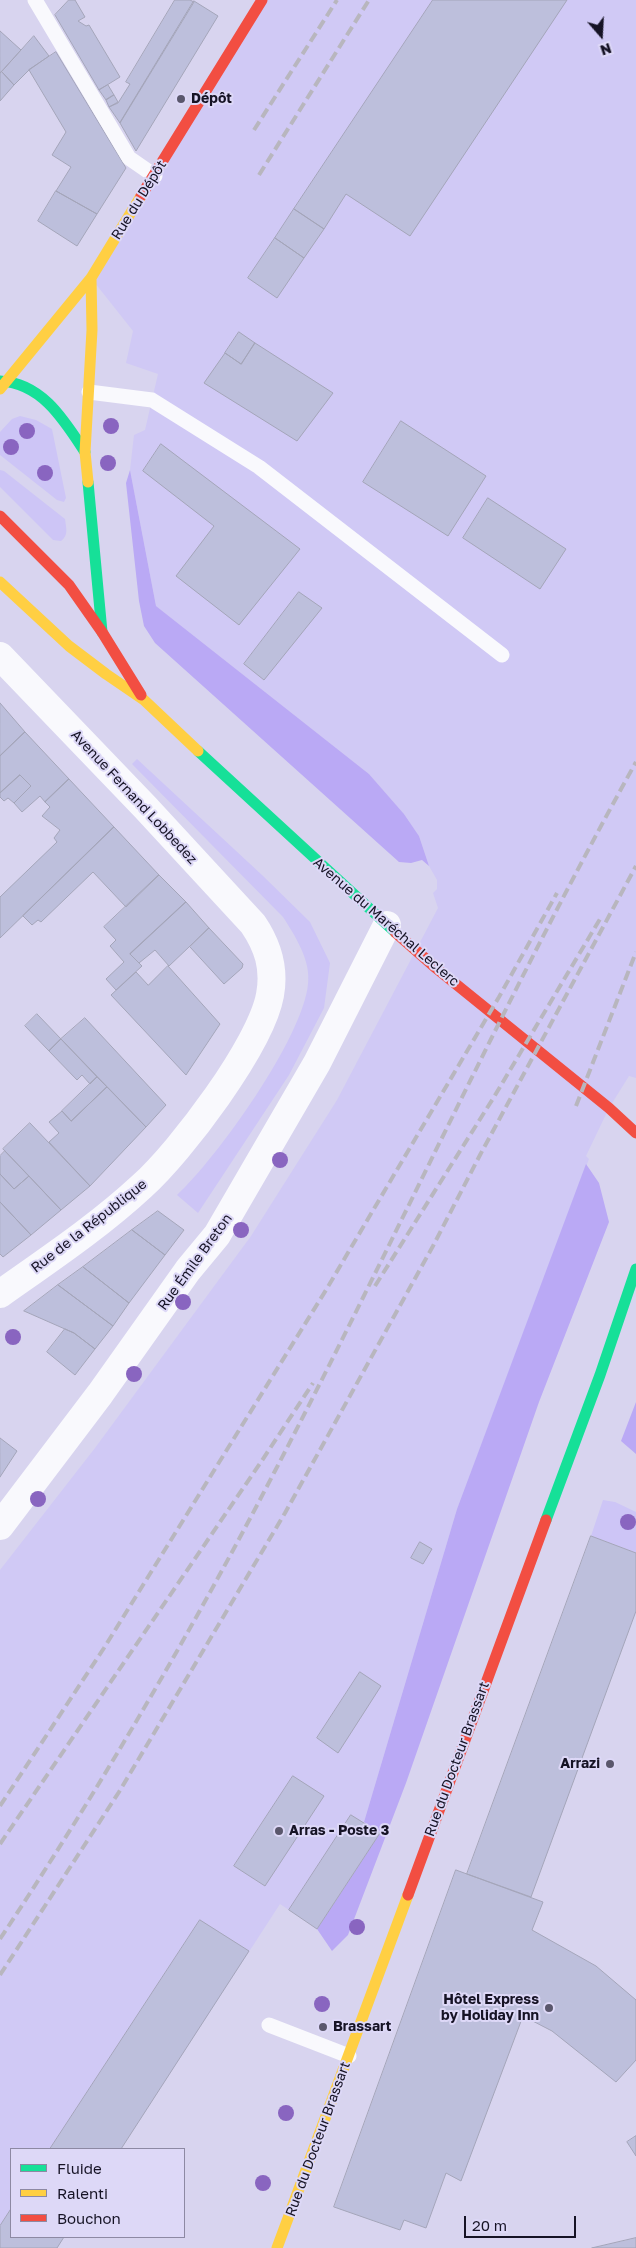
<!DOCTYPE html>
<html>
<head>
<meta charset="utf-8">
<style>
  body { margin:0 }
  #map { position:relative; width:636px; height:2248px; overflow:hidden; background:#d8d4ef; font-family:"Golos Text",sans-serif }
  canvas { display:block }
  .legend { position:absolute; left:10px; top:2148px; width:175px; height:90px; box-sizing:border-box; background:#ddd8f7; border:1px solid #8d89a3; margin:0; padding:6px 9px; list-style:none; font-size:15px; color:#161325 }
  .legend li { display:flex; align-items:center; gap:10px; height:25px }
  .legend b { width:25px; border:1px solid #8d89a3 }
  .north { position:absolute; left:576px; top:10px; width:50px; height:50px; -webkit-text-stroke:4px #ddd8f7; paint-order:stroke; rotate:161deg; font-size:14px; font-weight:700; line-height:20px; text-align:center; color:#161325 }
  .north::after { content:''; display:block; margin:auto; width:18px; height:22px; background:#161325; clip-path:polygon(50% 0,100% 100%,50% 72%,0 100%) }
  .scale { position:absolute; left:464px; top:2216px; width:112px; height:22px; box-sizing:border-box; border:2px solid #161325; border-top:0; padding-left:6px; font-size:15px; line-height:18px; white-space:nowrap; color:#161325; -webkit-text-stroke:4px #ddd8f7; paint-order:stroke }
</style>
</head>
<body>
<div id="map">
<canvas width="636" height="2248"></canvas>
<ul class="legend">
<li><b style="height:6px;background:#16e098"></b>Fluide</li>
<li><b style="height:6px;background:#ffcf43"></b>Ralenti</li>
<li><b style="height:6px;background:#f24e42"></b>Bouchon</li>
</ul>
<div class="north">N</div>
<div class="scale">20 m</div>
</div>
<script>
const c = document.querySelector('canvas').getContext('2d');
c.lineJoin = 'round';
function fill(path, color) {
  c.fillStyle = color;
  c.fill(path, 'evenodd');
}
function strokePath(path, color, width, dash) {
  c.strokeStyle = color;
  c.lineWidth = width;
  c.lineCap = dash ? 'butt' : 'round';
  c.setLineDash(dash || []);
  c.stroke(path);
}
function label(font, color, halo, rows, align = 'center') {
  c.font = font + ' "Golos Text",sans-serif';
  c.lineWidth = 4;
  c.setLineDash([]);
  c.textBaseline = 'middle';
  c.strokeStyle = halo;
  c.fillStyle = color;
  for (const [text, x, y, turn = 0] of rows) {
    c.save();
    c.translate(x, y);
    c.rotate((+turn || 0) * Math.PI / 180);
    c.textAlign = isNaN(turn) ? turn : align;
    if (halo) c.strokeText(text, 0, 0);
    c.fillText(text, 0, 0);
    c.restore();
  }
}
fill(new Path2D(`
  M262,0h374v1078l-7,-2 -20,32 -23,48 3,3 -132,350 -93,313 16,11 -91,77 -9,-6 -159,245h-110v88h53l-7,11h-57v-678l95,-122 156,-212 86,-136 101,-192 -5,-15 4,-4v-9l-8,-14 -10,-30 -15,-22 -35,-40 -213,-168 -26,-136 4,-35 11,-5 13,-56 -32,-11 7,-32 -42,-53z`), '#d0c9f5');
fill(new Path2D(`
  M20,416l16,4 16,9 14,69 -2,4 -7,-2 -57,-45v-23l12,-13z
  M0,470l4,1 61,48c1,9 4,16 -4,22l-8,-1 -53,-53z
  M137,759l125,116 48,47 20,41 -6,45 -35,67 -91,138 -21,-18c40,-37 126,-157 131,-211 3,-24 -13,-48 -25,-67l-151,-153z
  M603,1500l12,2 21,10v41l-45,-17z`), '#cdc5f6');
fill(new Path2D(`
  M130,470l26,136 213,168 35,40 15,22 10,30 -7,-6 -11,3 -12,-1 -244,-219 -11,-17 -5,-25 -13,-118z
  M586,1164l13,19 10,39 -70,180 -133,381 -58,152 -16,16 -15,-22 63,-96 -16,-11 93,-313z
  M636,1402v52l-15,-13z`), '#baa9f5');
const building = new Path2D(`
  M69,0h6l10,17 -7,4 8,5 3,-1 31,52 -21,13 -44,-75z
  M175,0h15l4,2 -74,121 -11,-16 9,-4 12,-19 -4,-2z
  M433,0h134l-157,236 -64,-42 -22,35 -30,-20z
  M194,1l24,15 -82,135 -16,-28z
  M0,31l21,19 -21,23z
  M34,36l15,20 -20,14 -15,15 -12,-13z
  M56,52l70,116 -29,46 -41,-23 15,-24 -19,-12 14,-23 -37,-62z
  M2,72l12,13 -14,16v-28z
  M108,85l6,10 -8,5 -7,-10z
  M114,95l4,7 -9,5 -3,-7z
  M56,191l41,23 -20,32 -39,-25z
  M294,209l30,20 -20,29 -29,-20z
  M275,238l29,20 -27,40 -29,-20z
  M239,332l16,11 -14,21 -16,-11z
  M255,343l78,50 -36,48 -93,-58 21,-30 16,11z
  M401,421l85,55 -38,60 -85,-54z
  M161,444l139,105 -61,76 -63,-49 38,-50 -71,-55z
  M488,498l78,51 -26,40 -77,-51z
  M299,592l23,16 -58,72 -20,-16z
  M0,703l25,29 -25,24z
  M25,732l44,47 -24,23 -5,-6 -18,16 -8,-9 17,-17 -11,-11 -20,18v-37z
  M20,775l11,11 -17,17 -6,-5 -4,3 -4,-4v-4z
  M69,779l45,48 -114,111v-41l57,-55 -3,-4 6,-8 -18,-14 8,-9 -5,-5z
  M114,827l45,48 -33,32 -33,-35 -52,50 -3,-2 -6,5 -9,-9z
  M159,875l27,27 -56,52 12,12 -26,24 -10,-11 18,-17 -14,-16 6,-6 -12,-13z
  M186,902l23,26 -40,38 -14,-16 -16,13 -9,-9z
  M209,928l34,36 -1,4 -18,16 -34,-37z
  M168,966l52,58 -34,51 -75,-80 25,-23 12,13z
  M37,1014l24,25 -12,12 -24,-25z
  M85,1018l81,87 -20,22 -85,-88z
  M61,1039l36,38 -7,7 -8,-9 -5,5 -28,-29z
  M97,1077l10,10 -36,34 -9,-10z
  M107,1087l39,40 -56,59 -41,-44 10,-9 -10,-11 13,-11 9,10z
  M30,1123l60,63 -29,24 -58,-61z
  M5,1151l24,25 -15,13 -14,-15v-18z
  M0,1174l14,15 15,-13 32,34 -30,25 -31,-33z
  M0,1202l31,33 -28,22 -3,-3z
  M158,1211l26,19 -19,25 -33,-25z
  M132,1230l33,25 -36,48 -46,-36z
  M83,1267l46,36 -16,23 -55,-41z
  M58,1285l55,41 -18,23 -21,-16 -50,-22z
  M65,1329l9,4 21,16 -20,26 -28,-23z
  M0,1438l17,13 -17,26z
  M591,1536l45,17v58l-105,286 -64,-23z
  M420,1542l12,7 -9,15 -12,-6z
  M360,1672l21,14 -43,67 -21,-15z
  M293,1776l31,20 -59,90 -31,-20z
  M351,1815l29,18 -63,96 -28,-19z
  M456,1870l87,32 -11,28 64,36 40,34v60l-20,22 -64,-51 -29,-15 -62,165 -15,-8 -20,55 -22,-8 -4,10 -66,-23z
  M200,1920l49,31 -128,198h-71z
  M636,2136v20l-9,-14z
  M11,2209v28h53l-7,11h-57v-22z
  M636,2238v10h-44z`);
fill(building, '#bdbfdc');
strokePath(building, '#a4a5b9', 1);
strokePath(new Path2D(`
  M35,0l94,158 26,18
  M89,392l63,8 107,67 243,188
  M269,2025l80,31`), '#f9f9fd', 15);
strokePath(new Path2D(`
  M0,656l145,151 108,117c15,22 22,44 17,71 -9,50 -89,156 -128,191 -43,40 -94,74 -142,108
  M0,1526l100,-132 88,-124 29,-35 100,-172 70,-138`), '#f9f9fd', 28);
strokePath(new Path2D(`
  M0,381c42,2 64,39 85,71
  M88,482l14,150
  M198,751l197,181
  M546,1520l54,-145 36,-106`), '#16e098', 11);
strokePath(new Path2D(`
  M0,389l91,-111 50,-82
  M88,482l-3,-30 7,-122 -1,-52
  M0,582l69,64 37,28 38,26 54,51
  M277,2248l131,-353`), '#ffcf43', 11);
strokePath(new Path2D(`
  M141,196l121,-196
  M0,516l69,69 33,47 39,63
  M395,932l41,36 173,140 27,25
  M408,1895l138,-375`), '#f24e42', 11);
strokePath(new Path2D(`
  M254,130l83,-130
  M259,175l110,-175
  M576,1106l60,-154
  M375,1286l119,-189 106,-178
  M0,1806l104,-158 222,-358 173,-293 58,-104
  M0,1844l261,-382 52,-79
  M0,1939c100,-151 192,-308 276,-470 122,-234 231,-475 360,-707
  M0,1975l119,-183 166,-279 148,-267 47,-91 156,-289`), '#b8b6be', 4, [10, 5]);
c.fillStyle = '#8965c0';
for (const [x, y] of [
  [111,426],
  [27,431],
  [11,447],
  [108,463],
  [45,473],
  [280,1160],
  [241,1230],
  [183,1302],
  [13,1337],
  [134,1374],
  [38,1499],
  [628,1522],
  [357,1927],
  [322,2004],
  [286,2113],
  [263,2183]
]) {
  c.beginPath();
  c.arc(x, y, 8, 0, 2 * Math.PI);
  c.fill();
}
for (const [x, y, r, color] of [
  [181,99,5,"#5a576c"],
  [610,1764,5,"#5a576c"],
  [279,1831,5,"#5a576c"],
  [549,2008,5,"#5a576c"],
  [323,2027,5,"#5a576c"]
]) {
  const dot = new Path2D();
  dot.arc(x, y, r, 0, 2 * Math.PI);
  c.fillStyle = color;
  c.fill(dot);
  strokePath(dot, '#ddd8f7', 2);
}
label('bold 14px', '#161325', '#ddd8f7', [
  ["Dépôt",191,99],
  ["Arrazi",600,1764,"right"],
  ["Arras - Poste 3",289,1831],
  ["Hôtel Express",539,2000,"right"],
  ["by Holiday Inn",539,2016,"right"],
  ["Brassart",333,2027]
], 'left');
label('14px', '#161325', '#ddd8f7', [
  ["Rue du Dépôt",139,200,-58],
  ["Avenue Fernand Lobbedez",134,797,47],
  ["Avenue du Maréchal Leclerc",386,922,41],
  ["Rue de la République",89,1226,-38],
  ["Rue Émile Breton",195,1262,-54],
  ["Rue du Docteur Brassart",457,1759,-70],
  ["Rue du Docteur Brassart",318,2139,-70]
]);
</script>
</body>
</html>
